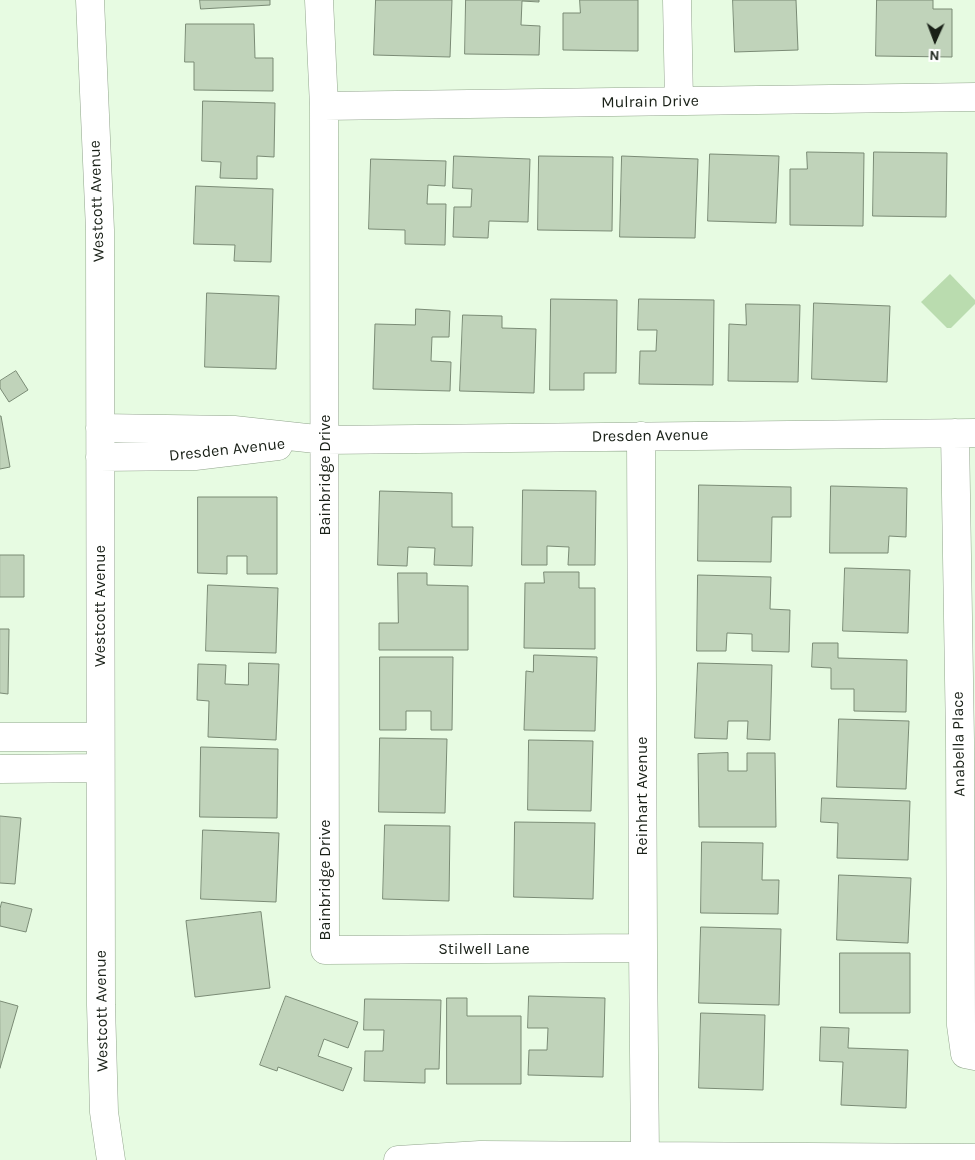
<!DOCTYPE html>
<html>
<head>
<meta charset="utf-8">
<style>
  body { margin:0 }
  #map { position:relative; width:975px; height:1160px; overflow:hidden; background:#e7fbe2; font-family:Karla,sans-serif }
  canvas { display:block }
  .north { position:absolute; left:910px; top:15px; width:50px; height:50px; -webkit-text-stroke:4px #fff; paint-order:stroke; rotate:182deg; font-size:14px; font-weight:700; line-height:20px; text-align:center; color:#192017 }
  .north::after { content:''; display:block; margin:auto; width:18px; height:22px; background:#192017; clip-path:polygon(50% 0,100% 100%,50% 72%,0 100%) }
</style>
</head>
<body>
<div id="map">
<canvas width="975" height="1160"></canvas>
<div class="north">N</div>
</div>
<script>
const c = document.querySelector('canvas').getContext('2d');
c.lineJoin = 'round';
function fill(path, color) {
  c.fillStyle = color;
  c.fill(path, 'evenodd');
}
function strokePath(path, color, width, dash) {
  c.strokeStyle = color;
  c.lineWidth = width;
  c.lineCap = dash ? 'butt' : 'round';
  c.setLineDash(dash || []);
  c.stroke(path);
}
function label(font, color, halo, rows, align = 'center') {
  c.font = font + ' Karla,sans-serif';
  c.lineWidth = 5;
  c.setLineDash([]);
  c.textBaseline = 'middle';
  c.strokeStyle = halo;
  c.fillStyle = color;
  for (const [text, x, y, turn = 0] of rows) {
    c.save();
    c.translate(x, y);
    c.rotate((+turn || 0) * Math.PI / 180);
    c.textAlign = isNaN(turn) ? turn : align;
    if (halo) c.strokeText(text, 0, 0);
    c.fillText(text, 0, 0);
    c.restore();
  }
}
fill(new Path2D(`
  M950,274l25,26v4l-24,24h-4l-26,-26z`), '#badcaf');
const building = new Path2D(`
  M200,0h70v5l-69,4z
  M376,0h76l-2,57 -76,-2z
  M466,0h73v2l-17,-1 -1,24 19,1 -1,29 -74,-1z
  M580,0h58v51l-75,-1v-37h17z
  M733,0h63l2,50 -63,2z
  M877,0h56v9h19v48l-76,-1z
  M186,24h68l1,34h18v33l-79,-1v-28h-9z
  M203,101l72,2 -1,54 -17,-1v23l-37,-1 1,-16 -19,-1z
  M807,152l57,1 -1,73 -73,-1v-56h17z
  M874,152l73,1 -1,64 -73,-1z
  M710,154l69,2 -3,67 -68,-2z
  M454,156l76,3 -2,63 -39,-1 -1,17 -35,-1 1,-30h17l1,-18 -19,-1z
  M539,156l74,1 -1,74 -74,-1z
  M622,156l76,3 -3,79 -75,-1z
  M371,159l75,2 -1,25 -17,-1 -1,19h19l-1,41 -40,-1v-14l-36,-1z
  M196,186l77,3 -2,73 -37,-1 1,-16 -41,-1z
  M207,293l72,3 -3,73 -71,-2z
  M551,299l66,1 -1,73h-32v17h-34z
  M639,299l75,1 -1,85 -74,-1 1,-33h16l1,-21h-19z
  M814,303l76,3 -3,76 -75,-3z
  M746,304l54,1 -2,77 -70,-1 1,-57 17,1z
  M416,309l34,2 -1,26h-17l-1,24 20,1 -1,29 -77,-2 2,-65 40,1z
  M463,315l39,1v12l34,1 -2,64 -74,-2z
  M16,371l12,19 -19,12 -9,-14v-7z
  M0,416h1l9,51 -10,2z
  M699,485l92,2v30h-19l-1,45 -73,-1z
  M831,486l76,2 -1,49 -17,-1 -1,17h-58z
  M523,490l73,1 -1,74h-27l1,-18 -22,-1v19h-25z
  M380,491l72,2v34h21l-1,39 -38,-1 1,-17 -27,-1 -1,19 -29,-1z
  M198,497h79v77h-30v-18h-20v18l-29,-1z
  M0,555h24v42h-24z
  M845,568l65,2 -2,63 -65,-2z
  M544,572h35v16h16v61l-71,-1 1,-65h19z
  M398,573h29v12l41,1v64h-89v-27h19z
  M698,575l73,2 -1,32 20,1 -1,42 -37,-1v-17l-25,-1 -1,18h-29z
  M208,585l70,3 -2,65 -70,-2z
  M0,629h9l-1,65 -8,-1z
  M813,643h25v15l69,2 -1,52 -52,-1v-22h-23v-21l-19,-1z
  M534,655l63,2 -2,74 -71,-1 2,-59 7,1z
  M380,657h73l-1,73h-21v-19h-25v19h-26z
  M249,663l30,1 -3,76 -68,-3 1,-36 -12,-1 1,-36 28,1 -1,19 23,1z
  M698,663l74,2 -2,75 -23,-1 1,-18h-20l-1,18 -32,-1z
  M839,719l70,2 -3,68 -69,-2z
  M380,738l67,1 -2,74 -66,-1z
  M529,740l64,1 -2,70 -63,-1z
  M201,747l77,2 -1,69 -77,-1z
  M728,753v18h19v-18h28l1,74h-77l-1,-73z
  M822,798l88,3 -2,59 -71,-2 1,-35 -17,-1z
  M0,816l21,2 -6,66 -15,-1z
  M515,822l80,1 -2,76 -79,-2z
  M385,825l65,1 -1,75 -66,-2z
  M203,830l76,3 -3,69 -75,-3z
  M702,842l61,1 -1,37h17l-1,34 -77,-1z
  M839,875l72,3 -3,65 -71,-3z
  M2,902l30,7 -6,23 -26,-6v-17z
  M261,912l9,76 -75,9 -9,-76z
  M701,927l80,2 -2,76 -80,-2z
  M840,953h70v60h-70z
  M286,996l72,26 -10,26 -24,-9 -6,17 34,12 -9,23 -65,-24 -1,4 -17,-6z
  M529,996l76,2 -2,79 -75,-2 1,-25h18l1,-22h-20z
  M447,998h20v18h54v68h-74z
  M365,999l76,1 -2,69h-14v14l-61,-2 1,-30h18l1,-21h-20z
  M0,1001l18,5 -18,62z
  M701,1013l64,2 -2,75 -64,-2z
  M821,1027l28,1 -1,20 60,2 -2,58 -65,-3 2,-43 -23,-1z`);
fill(building, '#c0d3ba');
strokePath(building, '#7a8b75', 1);
const minor = new Path2D(`
  M90,0l10,230 1,775 3,107 7,48
  M319,0l5,106 1,844 318,-2
  M677,0l2,101
  M324,106l651,-9
  M100,428l134,2 91,10 650,-7
  M955,433l5,307 1,285 4,29 10,2
  M641,436l2,512 2,208 -2,4
  M100,457l95,-1 83,-10
  M0,737h100
  M0,769l100,-1
  M398,1160l82,-5 495,3`);
strokePath(minor, '#92a58d', 29);
strokePath(minor, '#fff', 28);
label('16px', '#192017', '#fff', [
  ["Mulrain Drive",650,102,-1],
  ["Westcott Avenue",97,201,-92],
  ["Dresden Avenue",650,436,-1],
  ["Dresden Avenue",227,450,-6],
  ["Bainbridge Drive",325,475,-90],
  ["Westcott Avenue",100,606,-90],
  ["Anabella Place",959,744,-91],
  ["Reinhart Avenue",642,796,-90],
  ["Bainbridge Drive",325,880,-90],
  ["Stilwell Lane",484,949],
  ["Westcott Avenue",102,1011,-91]
]);
</script>
</body>
</html>
